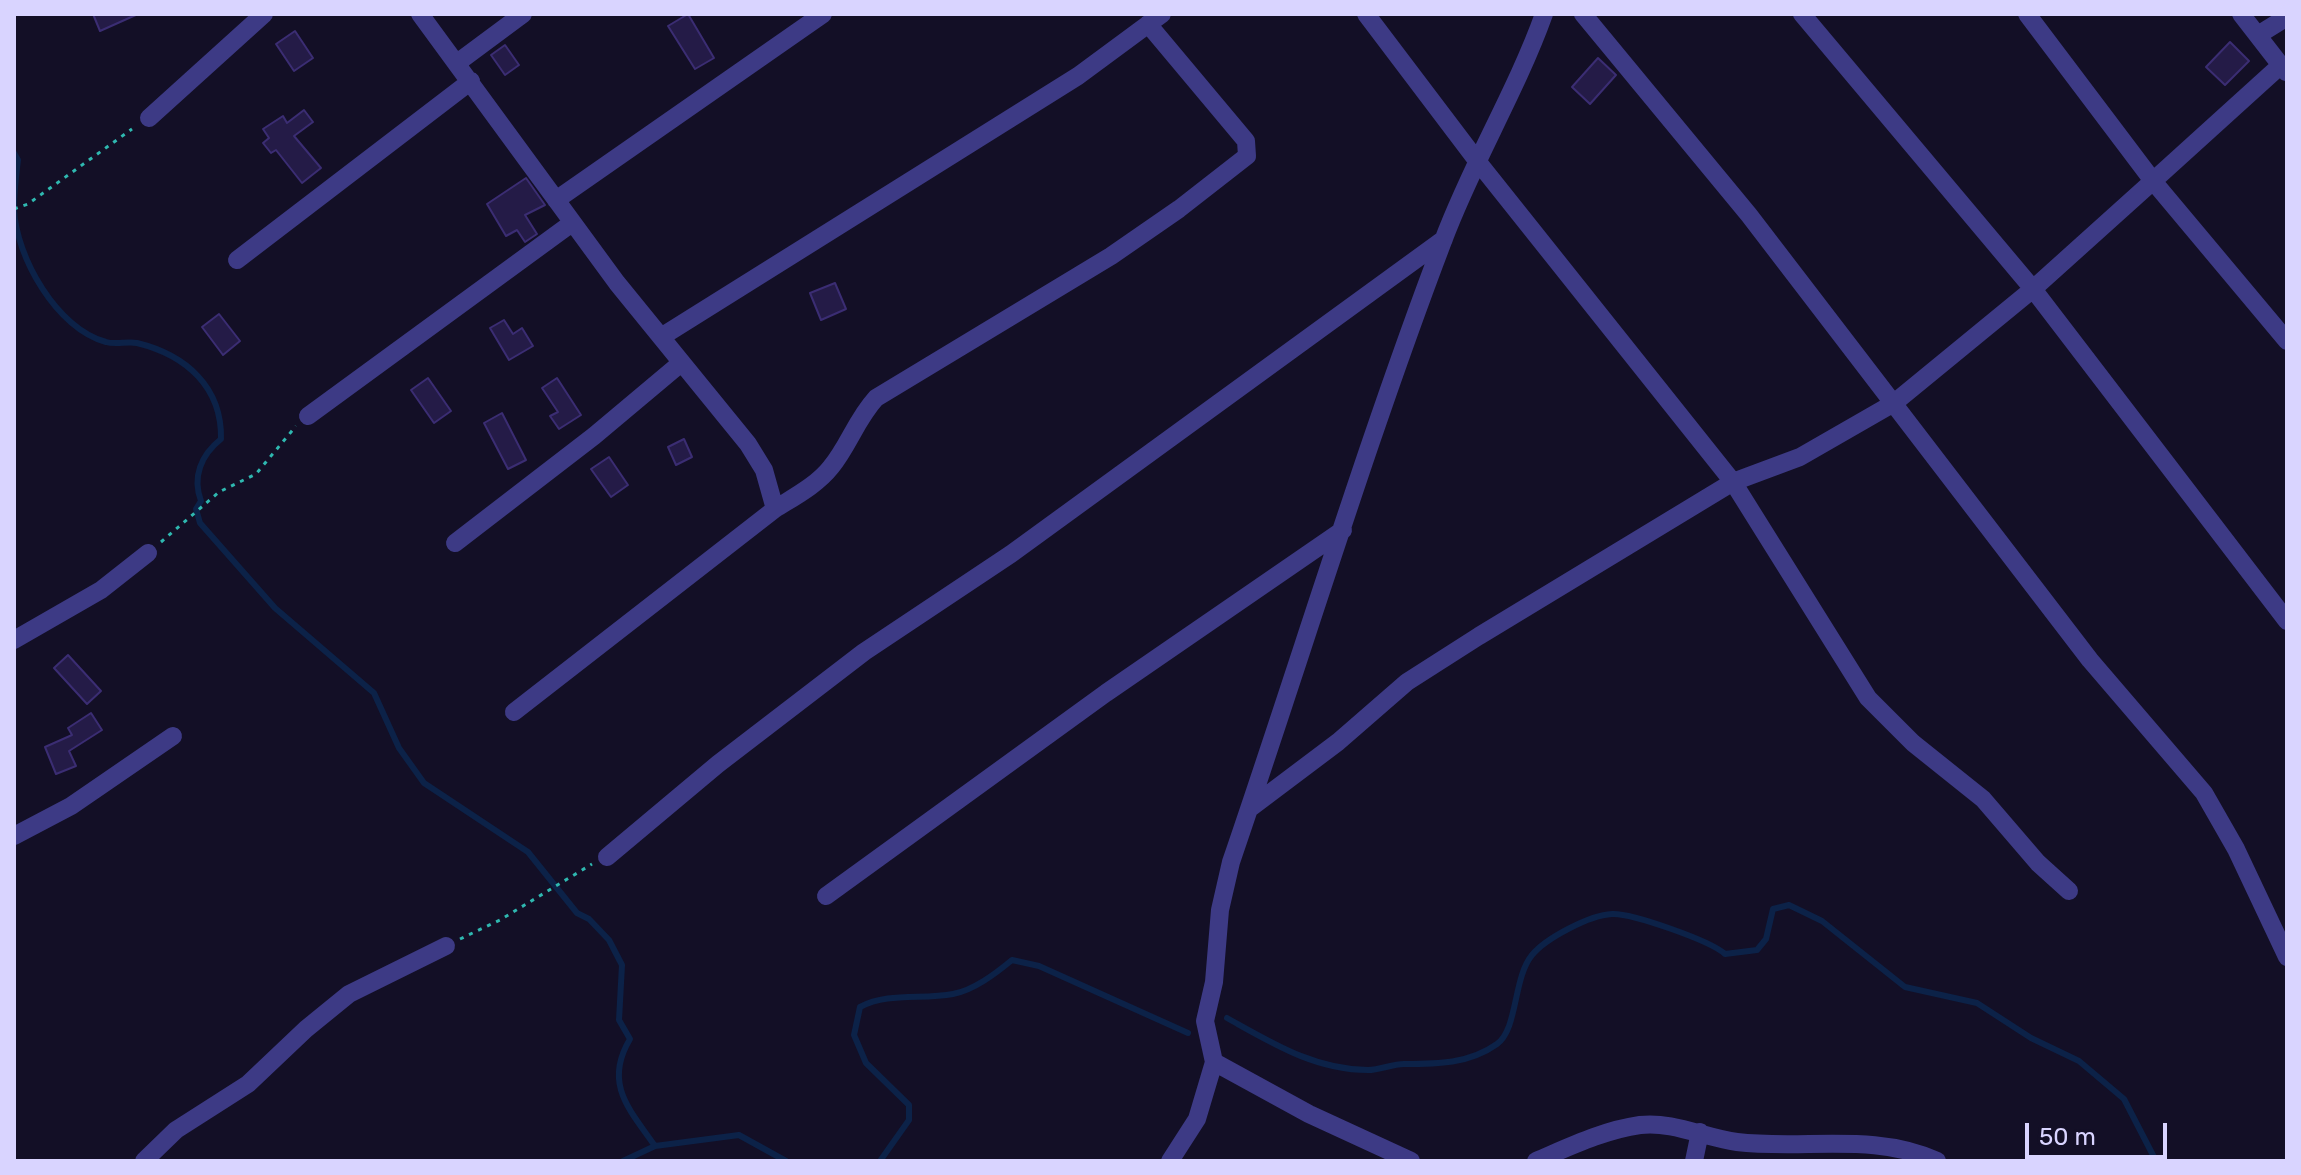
<!DOCTYPE html>
<html>
<head>
<meta charset="utf-8">
<style>
  body { margin:0 }
  #map { position:relative; width:2301px; height:1175px; overflow:hidden; background:#130f26; font-family:Rubik,sans-serif }
  canvas { display:block }
  .frame { position:absolute; inset:0; border:16px solid #d9d4ff; pointer-events:none }
  .scale { position:absolute; left:2025px; top:1123px; width:142px; height:36px; box-sizing:border-box; border:4px solid #d9d4ff; border-top:0; padding-left:10px; font-size:24px; line-height:28px; white-space:nowrap; color:#d9d4ff; -webkit-text-stroke:6px #130f26; paint-order:stroke }
</style>
</head>
<body>
<div id="map">
<canvas width="2301" height="1175"></canvas>
<div class="frame"></div>
<div class="scale">50 m</div>
</div>
<script>
const c = document.querySelector('canvas').getContext('2d');
c.lineJoin = 'round';
function strokePath(path, color, width, dash) {
  c.strokeStyle = color;
  c.lineWidth = width;
  c.lineCap = dash ? 'butt' : 'round';
  c.setLineDash(dash || []);
  c.stroke(path);
}
function fill(path, color) {
  c.fillStyle = color;
  c.fill(path, 'evenodd');
}
strokePath(new Path2D(`
  M14,153l4,7c-2,16 -4,32 -4,49 2,48 43,120 92,133 10,3 21,-1 31,1 49,12 85,44 84,96 -20,16 -29,38 -20,62l-5,8 4,14 75,85 99,85 25,55 25,35 104,69 49,61 12,6 20,21 13,25 -3,55 11,19c-27,45 0,71 25,107
  M1227,1018c45,25 88,52 141,52 12,0 24,-6 36,-6 33,0 65,0 93,-20 21,-15 16,-66 35,-89 14,-17 58,-40 80,-41 20,-1 99,27 113,40l32,-4 9,-11 7,-30 16,-4 33,16 83,66 72,16 54,35 48,23 45,38 32,62
  M623,1161l32,-15 84,-11 47,26
  M880,1161l29,-41v-15l-43,-42 -12,-28 6,-28c28,-15 62,-7 93,-13 21,-4 42,-20 59,-34l27,6 149,67`), '#0c2248', 6);
const building = new Path2D(`
  M93,14h45l-38,17z
  M688,14l26,44 -19,11 -27,-43z
  M295,31l18,27 -19,13 -18,-27z
  M2230,42l19,19 -24,24 -19,-18z
  M505,45l14,20 -14,10 -14,-20z
  M1598,58l18,17 -26,29 -18,-17z
  M304,110l9,12 -19,14 27,32 -19,15 -26,-33 -5,3 -8,-10 6,-5 -6,-9 20,-13 4,7z
  M526,178l19,27 -20,10 12,19 -12,8 -8,-12 -11,6 -19,-32z
  M835,283l11,26 -25,11 -11,-27z
  M219,314l21,27 -17,14 -21,-28z
  M504,320l9,14 9,-6 11,18 -24,14 -19,-32z
  M428,378l23,33 -17,12 -23,-33z
  M557,378l24,37 -22,14 -9,-13 8,-4 -16,-24z
  M502,413l24,47 -18,9 -24,-46z
  M684,439l8,18 -16,8 -8,-18z
  M609,457l19,28 -17,12 -20,-28z
  M68,655l33,36 -14,13 -33,-36z
  M91,713l11,17 -33,21 7,15 -20,8 -11,-27 27,-12 -4,-7z`);
fill(building, '#241b47');
strokePath(building, '#3b2d73', 2);
strokePath(new Path2D(`
  M14,209l14,-5 104,-75
  M161,542l58,-50 37,-18 40,-48
  M460,939l40,-19 92,-56`), '#2fb8b0', 3, [4, 6]);
strokePath(new Path2D(`
  M420,14l197,269 131,161 16,26 11,39
  M1366,14l112,148 255,320 135,216 45,45 70,56 55,64 31,28
  M1583,14l166,201 341,445 114,133 32,56 51,108
  M1802,14l231,275 254,332
  M2241,14l45,58
  M2258,35l29,-18
  M457,63l66,-49
  M2281,65l-128,116 134,160
  M149,118l115,-104
  M556,200l267,-186
  M237,260l234,-179
  M661,337l417,-261 84,-62
  M308,416l264,-193
  M455,543l139,-107 87,-73
  M14,640l87,-50 47,-37
  M514,712l261,-203c19,-12 42,-24 56,-42 18,-22 25,-47 45,-69l235,-142 68,-47 68,-53 -1,-15 -98,-117
  M1249,809l89,-67 69,-60 72,-46 254,-154 67,-25 94,-54 139,-114 120,-108 -126,-167
  M14,836l57,-30 102,-70
  M607,857l111,-93 146,-112 147,-98 433,-315
  M826,896l280,-203 237,-163
  M1214,1062l95,52 102,47
  M144,1161l32,-31 72,-46 58,-55 43,-35 97,-48
  M1170,1161l27,-42 17,-57 -9,-41 9,-39 6,-72 11,-48c71,-207 134,-416 212,-621 29,-78 73,-149 101,-227
  M1536,1161c33,-14 68,-31 104,-36 33,-4 65,13 97,17 66,8 138,-10 200,19
  M1694,1161l6,-29`), '#3d3a85', 18);
</script>
</body>
</html>
